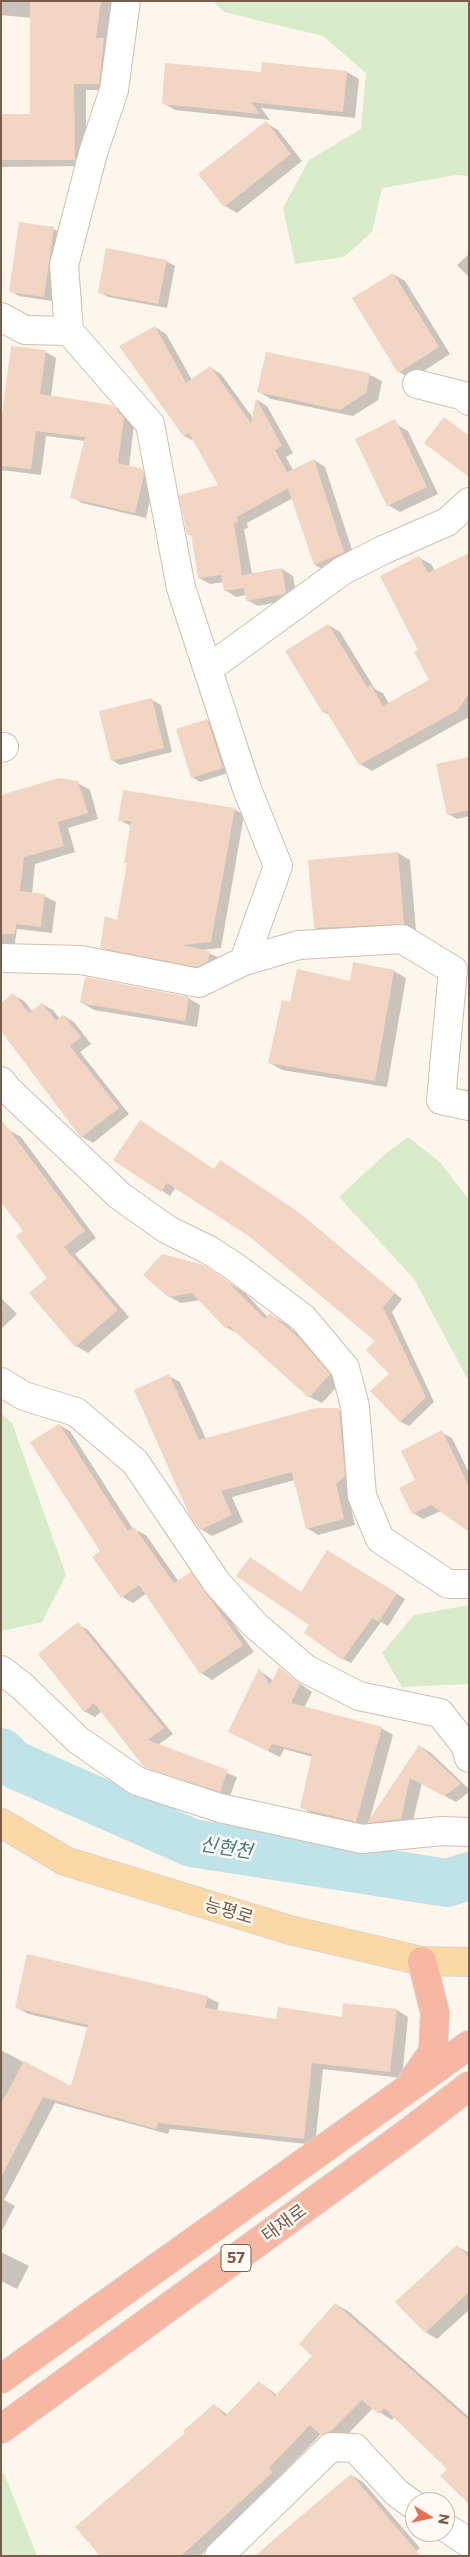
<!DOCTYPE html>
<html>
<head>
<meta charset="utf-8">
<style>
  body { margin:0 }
  #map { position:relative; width:470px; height:2557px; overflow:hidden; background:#fdf6ec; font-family:Commissioner,sans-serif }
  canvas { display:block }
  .frame { position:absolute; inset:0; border:2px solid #7a5c4d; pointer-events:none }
  .north { position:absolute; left:405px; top:2492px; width:50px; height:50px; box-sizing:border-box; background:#fffaf3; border:1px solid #cabbb1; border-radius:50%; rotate:99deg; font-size:14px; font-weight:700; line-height:20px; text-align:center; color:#7a5c4d }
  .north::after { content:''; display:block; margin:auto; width:18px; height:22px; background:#e76f51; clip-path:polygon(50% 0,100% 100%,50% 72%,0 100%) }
</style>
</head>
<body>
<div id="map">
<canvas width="470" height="2557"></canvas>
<div class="frame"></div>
<div class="north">N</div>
</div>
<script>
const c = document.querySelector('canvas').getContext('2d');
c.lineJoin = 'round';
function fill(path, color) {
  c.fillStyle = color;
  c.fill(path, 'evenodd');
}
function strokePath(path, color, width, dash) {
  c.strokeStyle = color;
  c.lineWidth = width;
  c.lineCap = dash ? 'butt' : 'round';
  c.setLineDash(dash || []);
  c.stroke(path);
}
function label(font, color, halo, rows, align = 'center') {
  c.font = font + ' Commissioner,"Noto Sans KR",sans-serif';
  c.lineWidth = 5;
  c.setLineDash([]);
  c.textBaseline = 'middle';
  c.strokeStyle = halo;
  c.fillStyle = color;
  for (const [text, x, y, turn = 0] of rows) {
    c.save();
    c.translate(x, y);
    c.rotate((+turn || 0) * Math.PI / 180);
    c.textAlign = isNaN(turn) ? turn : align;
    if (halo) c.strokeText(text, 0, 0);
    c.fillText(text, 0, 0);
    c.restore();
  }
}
fill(new Path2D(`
  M213,1h256v175l-13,-1 -74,13 -10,44 -28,25 -49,7 -12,-56 26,-48 52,-31 5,-56 -43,-37 -99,-24z
  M408,1137l32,25 29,38v182l-55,-103 -75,-82 44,-41z
  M1,1413l11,10 54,152 -24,47 -41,9z
  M469,1605v79l-67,3 -20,-34 32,-38z
  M4,2473l33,83h-36v-81z`), '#d8ecc9');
fill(new Path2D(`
  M1,1h113l-3,89h-25v76l-85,1v-51l30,-1v-97l-30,-3z
  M347,72l12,7 -4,39 -94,-10 9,12 -95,-10 -12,-7 99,-29z
  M266,123l12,7 24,31 -65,52 -12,-7z
  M54,229l8,5 -10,67 -33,-5 -9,-5z
  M469,254v23l-12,-12z
  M166,261l9,5 -8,42 -59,-11 -9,-5z
  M393,274l12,7 45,73 -39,25 -12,-7z
  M155,327l11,7 26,46 18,-13 11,7 32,44 4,-18 10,6 26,47 -7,4 7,13 21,-10 11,7 30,92 -29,12 -11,-6 -22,-67 -46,25 1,5 -4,1 8,45 30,-5 11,7 4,22 -39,8 -11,-6 -1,-5 -10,2 -11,-7 -1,-8 -14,2 -11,-6 -6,-42 -5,-2 32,-48 -24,-44 -12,-6z
  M46,352l10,6 -5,39 61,9 11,6 11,13 -5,42 13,4 11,6 1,5 -8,36 -64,-15 -10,-6 13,-56 -39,-5 -5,39 -40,-5v-41z
  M267,353l103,22 12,6 -4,19 -25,16 -82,-17 -12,-7z
  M396,424l12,7 30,63 -38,18 -12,-7 -31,-66z
  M469,555v162l-97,54 -12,-7 -30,-48 -6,-4 4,-87 12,7 35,57 8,4 6,11 42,-23 -11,-30 -1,-93 12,6 4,7z
  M152,700l9,5 11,47 -52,13 -8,-5z
  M207,720l9,5 15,47 -31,10 -8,-5z
  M469,758v58l-12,3 -9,-5z
  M78,783l12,7 8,29 -30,9 7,24 -40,12 -3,30 12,2 12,6 -4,31 -35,-4 -3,20 -13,3v-155z
  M234,809l10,6 -23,133 -20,2 19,8 -12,14 -97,-19 -10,-6 17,-26 10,-57 3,-38 -12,-6z
  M398,853l12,7 6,70 -89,5 -12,-7z
  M394,971l12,7 -19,109 -105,-17 -12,-7 21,-60 60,-21z
  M13,995l11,6 9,11 9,-8 11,6 7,9 4,-3 10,6 17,22 -11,8 49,62 -36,29 -11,-6z
  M188,998l12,7 -3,22 -103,-17 -12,-7z
  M9,1130l12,7 75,101 -21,16 54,63 -41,36 -12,-7 -27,-68 -25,-47z
  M115,1160l100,10 14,-4 74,50 99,83 -10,13 42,90 -25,24 -8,-4 -29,-30 18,-18 -13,-33 -127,-105 -74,-49 -6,9z
  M216,1274l29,19 23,24 2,-3 16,10 26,23 29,35 -19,21 -12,-6 -70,-63 -13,-6 -27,-28 -19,3 -13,-7z
  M1,1298l16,16 -16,15z
  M169,1376l11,6 26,57 110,-30 23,1 12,6 5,67 -9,7 8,35 -37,10 -11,-7 -12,-48 -63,17 11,25 -31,14 -11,-7z
  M59,1425l11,6 63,98 13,6 33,47 12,-9 11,7 52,72 -42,28 -11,-7 -54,-80 -14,10 -11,-6 -20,-45z
  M441,1432l11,6 17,35v58l-28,-20 -18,8 -10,-6 3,-33z
  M336,1556l69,43 -17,27 -7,-4 -30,41 -8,-4 -32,-34 -52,-62 43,30z
  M78,1624l10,6 85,104 -15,11 79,32 -7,19 -77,-26 -11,-6 -40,-53 -7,6 -11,-6z
  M279,1669l33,23 -8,16 77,20 12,7 -23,84 50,-73 11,7 38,36v3l-13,10 -34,-19 -10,42 -33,3 -10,-5 -1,5 -55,-14 -12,-7 12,-50 -29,-8 -4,8 -38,-19 17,-68 15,11z
  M207,1997l12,6 -2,8 60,10 66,-2 54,-9 11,7 -6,61 -79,-9 -8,76 -145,-16 -2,5 -113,-31 -51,97 11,6 -14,26v-182l71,38 17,-60 -61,-14 -12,-7z
  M457,2246l12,7v57l-32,29 -12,-7z
  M1,2252l28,14 -12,23 -16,-8z
  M335,2304l13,7 121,106v85l-20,-33 -54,-53 -3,4 -19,-12 -29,30 -10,3 -13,-7 -40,41 3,5 -84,76h-98l85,-123 27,-28 14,10 31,-33 18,13 37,-39z
  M351,2475l12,7 57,66 -9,8z`), '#0003');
strokePath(new Path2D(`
  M1,1752l12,12 179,79 255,40 22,-7`), '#bfe3e8', 48);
fill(new Path2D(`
  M30,1h71l-5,37h8l-5,46h-25l1,76h-74v-46h29z
  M262,62l85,9 -4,41 -92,-10 9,12 -98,-10 3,-41 96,9z
  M266,121l25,33 -67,53 -26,-33z
  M19,222l35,5 -10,70 -35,-5z
  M106,248l61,12 -9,44 -60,-11z
  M393,273l46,74 -41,26 -46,-75z
  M155,326l31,57 24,-17 41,57 5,-25 26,48 -7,4 12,22 27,-13 30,93 -30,13 -26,-77 -51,29 1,5 -4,1 8,52 40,-7 4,24 -2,2 -38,7 -2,-13 -20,3 -3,-16 -23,3 -7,-44 -4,1 -8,-40 39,-10 -29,-52 -5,4 -65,-91z
  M11,346l35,4 -6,44 72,11 12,13 -6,45 25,6 1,6 -9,38 -65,-15 15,-61 -49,-6 -5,38 -30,-3v-43z
  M266,352l104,21 -4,20 -26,17 -83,-18z
  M444,417l25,19v41l-45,-34z
  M395,419l32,68 -40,19 -32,-67z
  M469,553v140l-11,17 -99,55 -33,-54 -3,2 -38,-62 43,-27 39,63 4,-2 12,21 46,-26 -15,-28 4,-2 -38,-74 39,-20 9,17z
  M152,698l12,50 -53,13 -12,-50z
  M207,719l16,49 -32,10 -15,-49z
  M469,757v53l-22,5 -11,-51z
  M59,778l19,3 10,32 -30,9 6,24 -40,11 -4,34 25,3 -4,33 -25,-3 -1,10h-14v-139z
  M123,790l112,18 -24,134 -29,3 28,6 -2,10 -11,6 -97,-19 5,-32 12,4 10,-57h-3l7,-42h-13z
  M398,852l6,72 -90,4 -6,-68z
  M353,962l41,8 -19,111 -107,-18 14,-63 8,2 7,-33 53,12z
  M85,977l104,20 -4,24 -105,-18z
  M13,993l16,20 13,-10 14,18 7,-6 18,22 -11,9 49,62 -38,30 -80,-107v-28z
  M1,1119l84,112 -21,16 54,63 -43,37 -46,-54 18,-15 -31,-42 7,-5 -22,-29z
  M140,1120l74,49 6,-9 74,49 101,84 -12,14 43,90 -26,25 -30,-31 19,-17 -23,-24 9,-9 -125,-104 -83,-54 -6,9 -48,-32z
  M162,1254l42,11 22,15 39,39 5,-6 30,26 30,35 -21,24 -80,-72 -3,3 -34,-36 -24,4 -25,-22z
  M169,1374l30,66 117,-32h23l6,68 -9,8 8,35 -38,10 -10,-41 1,-2 -2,1 -3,-15 -71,19 11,24 -32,15 -11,-16 -55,-124z
  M59,1424l69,107 6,-4 40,56 17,-11 52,73 -43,29 -61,-89 -18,13 -29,-41 8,-6 -70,-109z
  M442,1430l27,57v45l-38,-27 -19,9 -13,-26 16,-8 -14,-29z
  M327,1550l70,43 -18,29 -7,-4 -30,42 -38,-27 5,-8 -73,-49 14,-19 51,35z
  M78,1622l86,106 -16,12 80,30 -8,22 -76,-25 -50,-64 -10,9 -46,-58z
  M279,1667l21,17 -9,19 91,24 -26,95 -56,-14 12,-54 -40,-10 -4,7 -40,-19 31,-64 11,17z
  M419,1745l42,39 -17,12 -34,-18 -9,41 -34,4z
  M27,1954l181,42 -3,12 71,11 2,-12 64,10 1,-14 54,6 -7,63 -78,-9 -8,76 -146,-16 -2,6 -113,-32 -42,80v-73l23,-43 47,25 17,-61 -73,-17z
  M457,2245l12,12v35l-44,41 -30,-31z
  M335,2303l134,117v84l-29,-28 7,-7 -63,-61 -6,6 -16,-14 -31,31 -10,4 -11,-10 -41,43 4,4 -92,84h-81l-25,-29 110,-94 -2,-2 31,-27 11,12 34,-35 16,15 37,-40 -13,-12z
  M351,2474l70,82h-166l39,-34z`), '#f3d5c3');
const minor = new Path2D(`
  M1,317l24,13 44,1
  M417,384l47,12 5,5
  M208,669l134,-98 41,-21 64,-28 22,-20
  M1,748l3,-1
  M1,958l80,2 118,23 45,-22 34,-95 -31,-77 -66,-201 -31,-164 -81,-93 -5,-66 29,-112 21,-63 12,-89
  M244,961l55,-16 103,-6 51,31 -12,130 28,6
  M1,1081l5,7 114,108 48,34 41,20 26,17 68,51 42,50 10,38 7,90 18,43 68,45h21
  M1,1382l23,14 52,16 59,50 82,121 38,42 51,44 53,27 81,17 25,32 4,13
  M1,1670l21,16 56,54 59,41 83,27 142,31 80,-8 27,1
  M445,2527l24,16
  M219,2556l112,-109 24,1 42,45 18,13`);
const major = new Path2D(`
  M1,1823l64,38 225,69 132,31 47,1`);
const highway = new Path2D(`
  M414,2079l19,-27 2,-39 -13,-52
  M1,2379l468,-334
  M1,2429l404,-294 64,-49`);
strokePath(minor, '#d1beb0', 30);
strokePath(major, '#dad1cd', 30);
strokePath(highway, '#dad1cd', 30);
strokePath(minor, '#fff', 28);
strokePath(major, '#fbd9a5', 28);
strokePath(highway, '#f7b7a3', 28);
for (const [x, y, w] of [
  [236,2258,30]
]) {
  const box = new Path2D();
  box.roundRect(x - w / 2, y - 13.5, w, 27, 4);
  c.fillStyle = '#fffaf3';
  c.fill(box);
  strokePath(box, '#7a5c4d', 1);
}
label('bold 16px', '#7a5c4d', null, [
  ["57",236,2258]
]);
label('18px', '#7a5c4d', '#fffaf3', [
  ["능평로",229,1911,17],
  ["태재로",284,2223,-36]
]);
label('italic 19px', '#437c86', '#fffaf3', [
  ["신현천",226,1848,9]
]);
</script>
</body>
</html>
